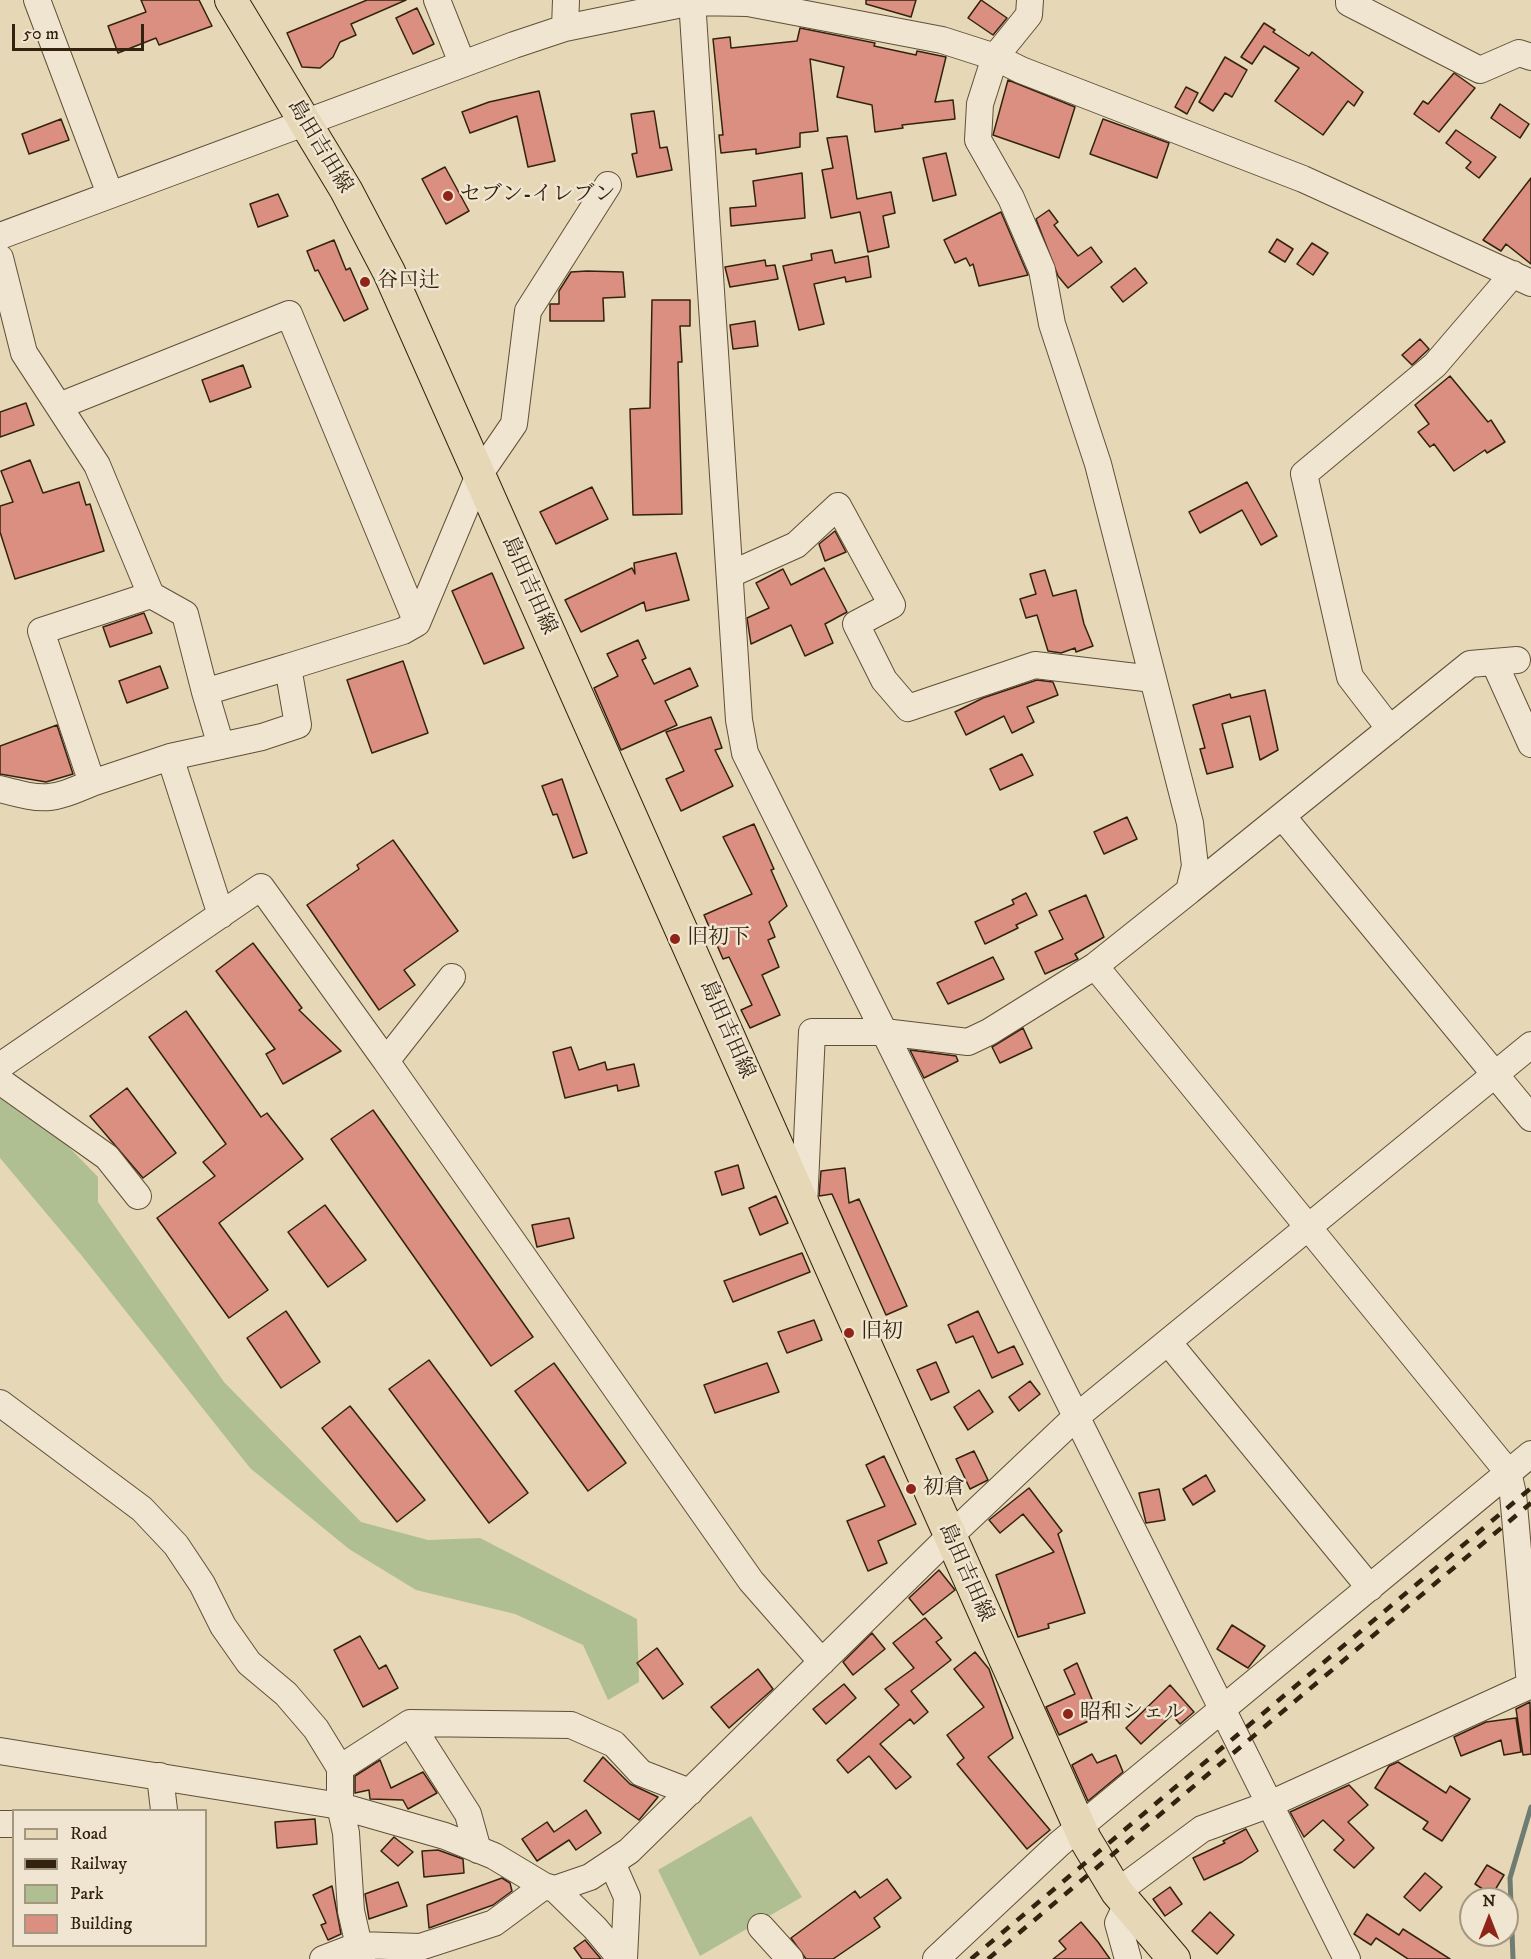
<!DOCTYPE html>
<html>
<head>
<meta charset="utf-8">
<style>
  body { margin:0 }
  #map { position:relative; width:1531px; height:1959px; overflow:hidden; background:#e6d7b7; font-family:"IM FELL DW Pica",serif }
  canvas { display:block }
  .legend { position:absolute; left:12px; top:1809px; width:195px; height:138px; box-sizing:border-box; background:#efe5d0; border:2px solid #a49782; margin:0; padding:8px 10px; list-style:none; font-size:18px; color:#33230e }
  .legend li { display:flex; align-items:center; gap:12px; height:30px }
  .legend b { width:30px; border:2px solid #a49782 }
  .north { position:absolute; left:1459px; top:1887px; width:60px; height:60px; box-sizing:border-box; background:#efe5d0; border:2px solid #a49782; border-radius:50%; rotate:0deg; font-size:16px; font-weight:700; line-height:24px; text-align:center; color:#33230e }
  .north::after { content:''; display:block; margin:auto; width:21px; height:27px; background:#8f2418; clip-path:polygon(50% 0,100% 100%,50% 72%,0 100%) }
  .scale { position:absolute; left:12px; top:24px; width:132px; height:27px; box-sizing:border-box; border:3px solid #33230e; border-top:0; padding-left:8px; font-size:18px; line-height:21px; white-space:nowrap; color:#33230e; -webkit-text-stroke:4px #efe5d0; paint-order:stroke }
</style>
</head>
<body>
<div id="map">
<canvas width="1531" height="1959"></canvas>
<ul class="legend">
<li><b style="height:8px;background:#e6d7b7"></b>Road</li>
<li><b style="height:8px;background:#33230e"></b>Railway</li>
<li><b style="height:16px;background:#b0bf92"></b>Park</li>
<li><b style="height:16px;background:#db8f80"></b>Building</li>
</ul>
<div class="north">N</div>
<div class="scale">50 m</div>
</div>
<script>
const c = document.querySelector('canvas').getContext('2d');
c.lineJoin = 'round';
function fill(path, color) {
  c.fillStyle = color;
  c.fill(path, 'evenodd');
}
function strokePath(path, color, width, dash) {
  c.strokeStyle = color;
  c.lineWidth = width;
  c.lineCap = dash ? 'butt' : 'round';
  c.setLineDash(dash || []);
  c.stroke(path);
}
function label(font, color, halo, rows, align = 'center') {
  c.font = font + ' "IM FELL DW Pica","Noto Serif JP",serif';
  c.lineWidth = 5;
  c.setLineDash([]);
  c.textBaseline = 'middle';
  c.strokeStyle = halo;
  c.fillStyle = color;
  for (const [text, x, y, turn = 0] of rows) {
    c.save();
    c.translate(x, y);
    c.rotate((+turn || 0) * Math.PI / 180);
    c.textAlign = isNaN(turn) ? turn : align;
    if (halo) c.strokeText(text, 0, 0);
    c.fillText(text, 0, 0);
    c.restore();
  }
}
fill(new Path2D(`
  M0,1086l20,11 78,80v25l126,180 137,140 67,18 52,-2 157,81 2,63 -31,18 -25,-55 -68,-31 -99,-24 -67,-41 -99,-81 -168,-212 -82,-98z
  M751,1816l51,81 -102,59 -42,-86z`), '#b0bf92');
strokePath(new Path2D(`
  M1513,1959l-3,-81 21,-71`), '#6f7c72', 5);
const building = new Path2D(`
  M141,0h58l13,26 -53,19 -3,-7 -38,15 -10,-27 38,-14z
  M367,0h39l-55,24 5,11 -16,7 -7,15 -13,11 -18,-1 -15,-34z
  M866,0h50l-5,17 -45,-13z
  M981,0l26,18 -14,17 -25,-17z
  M417,8l17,36 -21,10 -17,-36z
  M1264,23l11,7 -2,2 36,24 3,-4 51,40 -9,14 -6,-5 -25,34 -48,-34 24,-33 -35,-22 -12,18 -11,-7z
  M800,28l75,15 -1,3 42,9 1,-4 29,6 -11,45 18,-2 2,19 -53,6 1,3 -28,4 -3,-27 -35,-8 7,-30 -34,-8 8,72 -18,2v14l-44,7v-5l-35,4 -2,-18h4l-10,-96 17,-2 1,11 66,-7z
  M1225,57l22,13 -15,27 -7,-4 -12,18 -14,-9z
  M1454,73l21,15 -36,44 -25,-18 9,-13 5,3z
  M1008,80l67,27 -16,51 -66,-23z
  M1186,87l12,6 -11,21 -12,-7z
  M539,91l16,70 -27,6 -11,-51 -47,17 -8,-21 27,-10z
  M1500,104l29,20 -9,14 -29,-20z
  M654,111l6,37 7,-1 5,23 -35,7 -5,-23 5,-1 -6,-39z
  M61,119l8,21 -40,14 -7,-20z
  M1103,119l66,24 -12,35 -67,-24z
  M1456,130l40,27 -17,21 -13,-10 5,-6 -25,-19z
  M847,136l10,63 34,-7 4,21 -12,3 6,31 -21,5 -8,-40 -29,6 -9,-48 11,-2 -6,-30z
  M946,153l10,42 -23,6 -10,-43z
  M445,167l24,44 -23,13 -24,-45z
  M802,173l3,45 -74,8 -1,-18 26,-2 -3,-25z
  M1531,178v86l-25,-20 -5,7 -18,-11z
  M278,194l10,22 -30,11 -8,-23z
  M1049,210l9,12 -4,3 24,31 13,-9 11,15 -34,26 -10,-12 -22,-57z
  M1001,212l27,63 -49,11 -6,-22 -3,2 -4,-8 -11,5 -11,-23z
  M1277,239l16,10 -8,13 -16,-10z
  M334,240l12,30 4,-2 18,41 -24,12 -26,-51 -3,1 -8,-20z
  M1312,243l16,10 -15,22 -16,-11z
  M832,250l3,13 33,-7 3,21 -25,5 -1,-5 -31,7 10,40 -25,6 -16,-64 29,-6 -1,-6z
  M765,260l1,6 9,-1 3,14 -48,8 -5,-20z
  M1135,268l12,15 -24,19 -12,-15z
  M587,271l36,1 2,25 -22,1 1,23h-54v-17h9v-13l12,-19z
  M652,300h38v26h-10l2,36h-4l4,152 -49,1 -3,-106 20,-1z
  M755,321l3,25 -25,3 -3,-24z
  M1420,339l9,10 -17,16 -10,-10z
  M243,365l8,22 -41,15 -8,-22z
  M1450,376l38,46 3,-2 14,22 -18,11 -2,-3 -31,21 -20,-27 -4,3 -12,-15 11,-8 -14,-19z
  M26,403l8,22 -34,12v-25z
  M30,460l13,33 36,-11 7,23 4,-1 14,47 -89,28 -15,-47v-26l13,-4 -12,-31z
  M1247,482l30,54 -16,9 -19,-35 -42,23 -11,-21z
  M592,487l16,32 -52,25 -16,-32z
  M835,531l11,21 -21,9 -6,-17z
  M676,553l13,47 -43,11 -2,-9 -63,30 -16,-32 67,-32 3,6 -1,-11z
  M824,568l23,44 -22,12 8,19 -28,13 -14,-31 -40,19 -4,-26 22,-10 -13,-25 27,-14 8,16z
  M1045,570l8,26 23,-6 8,34 9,22 -17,6 -1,-4 -14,5 -13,-2 -11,-36 -11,3 -6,-19 16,-5 -6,-20z
  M492,573l32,75 -40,16 -32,-73z
  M144,613l8,20 -42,14 -7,-20z
  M638,640l8,18 -4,2 12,24 36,-16 8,18 -33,15 12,24 -56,25 -27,-62 24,-12 -11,-22z
  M403,661l25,72 -56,20 -25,-73z
  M160,666l8,22 -41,15 -8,-22z
  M1037,680l16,2 5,13 -31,12 7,15 -22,11 -8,-17 -38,19 -11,-23 28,-14z
  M1265,690l13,60 -18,10 -10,-44 -28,8 11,43 -26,7 -7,-25 5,-1 -12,-43 37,-11 1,4z
  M711,717l11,31 -7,2 18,36 -52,25 -15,-32 18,-8 -18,-39z
  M57,725l16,49 -27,8 -46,-8v-28z
  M1022,754l11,21 -33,15 -10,-21z
  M562,779l25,74 -14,5 -16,-44 -4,1 -11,-29z
  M1127,817l10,22 -33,15 -10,-22z
  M754,824l20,45 -3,1 16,36 -18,16 6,15 -7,3 11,27 -17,8 18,40 -30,13 -9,-18 11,-5 -23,-48 -6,2 -19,-44 48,-21 -29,-57z
  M393,840l65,91 -54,39 11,15 -36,25 -72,-105 52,-36 -2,-4z
  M1026,893l11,22 -21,10 2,3 -33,16 -10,-22 39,-18 -2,-4z
  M1086,895l18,42 -29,17 3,5 -33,15 -10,-22 28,-13 -14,-28z
  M253,943l49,65 -3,2 42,41 -58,33 -17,-30 9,-5 -59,-78z
  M993,957l11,22 -56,25 -11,-21z
  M186,1011l75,106 6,-4 36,46 -84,64 49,67 -39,28 -72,-100 58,-42 -12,-14 23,-18 -77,-107z
  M1023,1028l9,20 -32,15 -8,-16z
  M571,1047l8,23 26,-8 2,8 27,-6 5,22 -21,5 -1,-6 -52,13 -12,-46z
  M910,1050l46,6 2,5 -34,17z
  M127,1088l49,65 -33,25 -53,-62z
  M373,1110l160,227 -42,29 -160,-227z
  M738,1165l6,23 -22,7 -7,-23z
  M845,1168l4,35 10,-4 48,107 -21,9 -54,-121 -13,2 2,-25z
  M776,1196l12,27 -28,12 -11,-27z
  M325,1205l41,55 -38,27 -40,-55z
  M569,1218l5,20 -37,9 -5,-22z
  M802,1253l8,19 -77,30 -9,-21z
  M286,1311l34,51 -39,26 -34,-50z
  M978,1311l20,42 16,-7 9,18 -31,14 -19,-42 -17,7 -8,-18z
  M814,1320l8,20 -35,13 -9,-21z
  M429,1360l99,133 -39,30 -100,-134z
  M936,1362l13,30 -18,8 -14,-30z
  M554,1363l72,100 -38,28 -73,-100z
  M767,1363l12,29 -64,21 -11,-28z
  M1030,1381l10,13 -21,17 -10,-14z
  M979,1390l14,22 -25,18 -14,-23z
  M350,1406l75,94 -28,22 -75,-94z
  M974,1451l14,29 -18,9 -14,-30z
  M884,1456l32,68 -38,17 9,22 -19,8 -21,-50 38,-15 -19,-41z
  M1206,1475l9,16 -22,14 -10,-16z
  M1029,1488l33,43 -4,3 27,79 -37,11 1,4 -31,9 -22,-62 58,-23 -31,-38 -23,19 -11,-13z
  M1159,1489l6,31 -19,3 -7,-30z
  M939,1570l16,20 -32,25 -14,-17z
  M925,1618l17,20 -6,4 15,18 -40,31 17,21 -14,12 -4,-5 -30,25 31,33 -15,12 -27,-33 -21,17 -11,-13 62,-55 -14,-16 29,-21 -21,-25z
  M1232,1625l33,21 -17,22 -31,-19z
  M872,1633l13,16 -32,26 -10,-13z
  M360,1636l19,33 7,-4 12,23 -35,19 -29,-57z
  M657,1648l26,36 -20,15 -26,-36z
  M975,1652l14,17 24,69 -25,19 62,73 -23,19 -70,-85 7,-6 -17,-23 37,-28 -30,-38z
  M1077,1663l22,53 -40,19 -13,-28 29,-13 -11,-24z
  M758,1669l15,20 -44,39 -18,-21z
  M844,1684l12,14 -30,26 -13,-15z
  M1170,1685l24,27 -14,12 -8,-9 -31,29 -15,-16z
  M1530,1702l1,52 -8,1 -7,-46z
  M1516,1718l5,34 -17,3 -3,-15 -40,16 -7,-19 32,-15z
  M1092,1754l5,9 19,-8 7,17 -35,29 -16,-36z
  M603,1757l27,27 28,13 -19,23 -55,-39z
  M380,1760l11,28 32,-16 14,21 -29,16 -5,-9 -33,-1 -1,-9 -14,3v-17z
  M1398,1762l48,31 4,-7 20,13 -28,42 -19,-12 5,-7 -53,-34 14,-22z
  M1349,1785l19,20 -20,17 26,26 -20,20 -20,-18 10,-10 -21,-20 -19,17 -14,-25z
  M586,1810l15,23 -25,17 -7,-10 -32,21 -15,-22 25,-17 7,10z
  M315,1819l2,25 -40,4 -2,-26z
  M1246,1829l12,22 -16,11 -38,18 -11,-22 32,-15 -2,-2z
  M394,1837l19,15 -15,14 -17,-15z
  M438,1850l25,9 1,14 -40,4 -2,-26z
  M1487,1865l17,10 -12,20 -17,-11z
  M1425,1873l17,14 -22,24 -16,-14z
  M502,1878l8,5 2,8 -19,14 -64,23 -2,-23z
  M887,1879l14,19 -27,20 6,9 -47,32h-27l-15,-21 64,-47 5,7z
  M398,1882l9,24 -38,13 -4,-25z
  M332,1886l9,48 -13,6 -7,-15 5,-2 -13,-28z
  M1170,1887l12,17 -17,12 -12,-17z
  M1210,1912l24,23 -17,19 -25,-23z
  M1367,1914l32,21 4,-6 47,30h-42l-32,-21 -5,7 -17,-11z
  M1081,1922l17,20 12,17h-57l13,-10 -7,-8z
  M585,1940l16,19h-19l-8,-11z`);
fill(building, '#db8f80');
strokePath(building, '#33230e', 1.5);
const minor = new Path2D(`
  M37,0l73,194
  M437,0l25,63
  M692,0l47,720 6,33 602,1206
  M1349,0v3l131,67 39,-17 12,4
  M565,28l1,-28
  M0,236l514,-191 51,-17 127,-26 56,1 194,37 53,17 26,13 282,109 228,104
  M0,258l24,95 73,112 54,130 -110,36 51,152c-43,18 -46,18 -92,6
  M59,406l230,-92 128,309
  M731,574l65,-29 42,-39 54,99 -36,19 28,56 24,28 127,-43 118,14
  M151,595l34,19 20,78
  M1494,662l37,82
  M1390,729l-40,-52 -46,-203 131,-109 78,-91
  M221,746l-16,-54 83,-25
  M170,757l51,158
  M92,783l78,-26 92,-20 36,-12 -10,-58 115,-36 14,-8 62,-148 35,-51 14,-113 80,-126
  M1282,816l249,302
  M1189,891l281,-227 47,-4
  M1095,966l413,506 5,22 17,191
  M386,1061l365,520 71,81
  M0,1066l261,-179 125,174 66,-84
  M0,1081l107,76 31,39
  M804,1206l8,-174h72l84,10 21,-10 106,-66 94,-75 6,-25 -5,-43 -92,-359 -46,-140 -10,-54 -31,-72 -33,-58 2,-36 15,-47 34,-42 1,-15
  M1168,1342l202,246
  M0,1403l142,106 34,36 26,39 21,42 26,37 37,31 30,35 24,39v38l6,27 5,78 11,48
  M410,1723l58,91 10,36
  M0,1751l340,55 105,30 49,20 50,30 11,3 40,39 26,31
  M340,1768l70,-45 161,2 43,19 27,29 49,19
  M160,1776l4,34
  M0,1824h14
  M612,1863l15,34 -3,62
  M555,1889l35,-12 39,-26 320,-314 127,-120 455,-372
  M1117,1892l85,-63 68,-25 261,-119
  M1127,1904l-9,19 10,36
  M761,1927l29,32
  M323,1959l36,-14 61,2 74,-24 50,-37
  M936,1959l123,-115 472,-390`);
const major = new Path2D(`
  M231,0l115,190 43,82 696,1567 32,53 57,67`);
strokePath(minor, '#605038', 28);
strokePath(major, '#33230e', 34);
strokePath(minor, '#efe5d0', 26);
strokePath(major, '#e6d7b7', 32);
strokePath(new Path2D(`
  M971,1959l560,-471
  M988,1959l543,-456`), '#33230e', 4.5, [10, 10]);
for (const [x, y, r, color] of [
  [448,196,6,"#8f2418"],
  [365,282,6,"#8f2418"],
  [675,939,6,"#8f2418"],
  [849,1333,6,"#8f2418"],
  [911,1489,6,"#8f2418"],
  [1068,1714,6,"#8f2418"]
]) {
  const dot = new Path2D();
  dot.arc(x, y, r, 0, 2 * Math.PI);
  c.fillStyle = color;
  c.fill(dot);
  strokePath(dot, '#efe5d0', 2);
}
label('21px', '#33230e', '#efe5d0', [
  ["島田吉田線",319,147,59],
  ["島田吉田線",528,586,66],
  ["島田吉田線",726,1030,66],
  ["島田吉田線",965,1573,66]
]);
label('21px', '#33230e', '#efe5d0', [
  ["セブン-イレブン",460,196],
  ["谷口辻",377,282],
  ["旧初下",687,939],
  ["旧初",861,1333],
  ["初倉",923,1489],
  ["昭和シェル",1080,1714]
], 'left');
</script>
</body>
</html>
